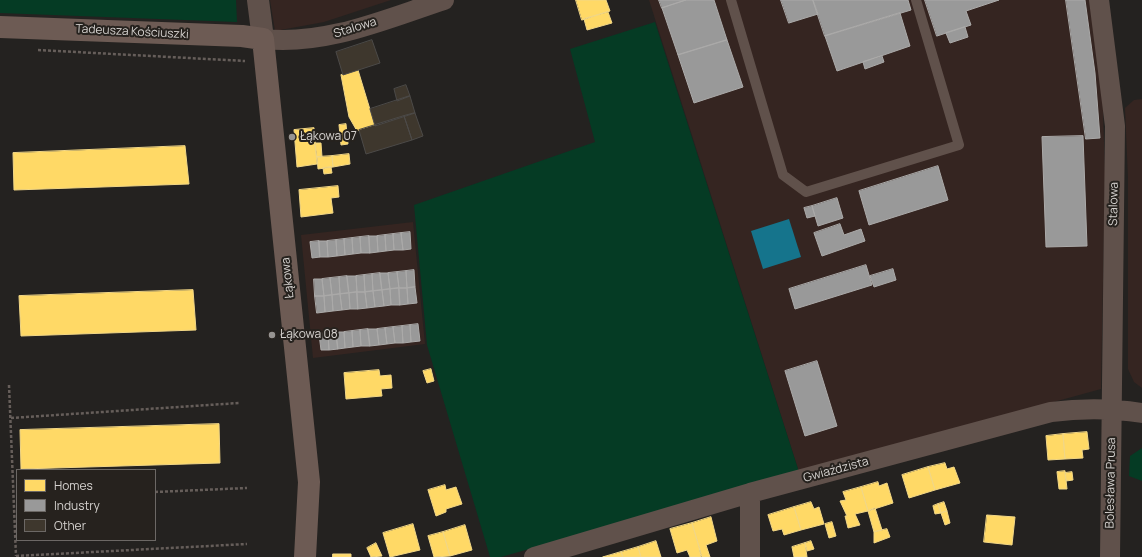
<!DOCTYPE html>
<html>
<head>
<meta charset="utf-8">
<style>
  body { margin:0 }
  #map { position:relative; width:1142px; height:557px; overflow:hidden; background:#242220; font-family:Manrope,sans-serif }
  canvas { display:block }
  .legend { position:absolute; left:16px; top:469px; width:140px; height:72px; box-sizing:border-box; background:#26221e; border:1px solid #6c6865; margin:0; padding:5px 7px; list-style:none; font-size:12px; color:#d5d2cf }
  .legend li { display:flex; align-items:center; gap:8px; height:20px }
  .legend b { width:20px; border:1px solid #6c6865 }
</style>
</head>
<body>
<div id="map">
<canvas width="1142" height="557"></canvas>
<ul class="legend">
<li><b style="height:11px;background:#ffd966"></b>Homes</li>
<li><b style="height:11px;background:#999"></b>Industry</li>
<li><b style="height:11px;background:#3e372d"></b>Other</li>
</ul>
</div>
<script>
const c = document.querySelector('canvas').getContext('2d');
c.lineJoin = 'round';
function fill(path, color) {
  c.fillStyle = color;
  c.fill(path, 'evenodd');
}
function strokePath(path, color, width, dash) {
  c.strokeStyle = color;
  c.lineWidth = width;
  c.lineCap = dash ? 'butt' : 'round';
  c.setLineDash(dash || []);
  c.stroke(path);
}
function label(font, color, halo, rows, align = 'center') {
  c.font = font + ' Manrope,sans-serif';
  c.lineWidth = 4;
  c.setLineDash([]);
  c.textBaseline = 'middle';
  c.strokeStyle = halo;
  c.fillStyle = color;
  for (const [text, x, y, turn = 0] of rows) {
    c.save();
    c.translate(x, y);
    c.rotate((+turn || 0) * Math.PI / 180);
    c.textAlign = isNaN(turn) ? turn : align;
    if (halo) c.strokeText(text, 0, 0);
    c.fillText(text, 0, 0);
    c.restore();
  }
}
fill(new Path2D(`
  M270,0h121l-67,22 -49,9z
  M649,0h442l11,81 3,92 -4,216 -302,83z
  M1142,99v289l-8,-6 -6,-13v-191l-3,-70 9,-8z
  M413,222l12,122 -112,14 -12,-123z`), '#352521');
fill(new Path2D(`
  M0,0h236l1,22 -237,-9z
  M655,22l144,450 -298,85h-11l-63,-212 -13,-140 181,-63 -25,-93z
  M1142,448v33l-13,-5 1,-20z`), '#053b24');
fill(new Path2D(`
  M789,219l12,38 -38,12 -12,-38z`), '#15748c');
const homes = new Path2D(`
  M576,0h30l4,11 -28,9z
  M608,12l4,11 -25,7 -3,-11z
  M358,70l17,56 -18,5 -8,-14 -8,-42z
  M346,124l2,20 -7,1 -2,-20z
  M314,128l3,36 -20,3 -3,-37z
  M315,143h6l1,14h-5z
  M185,146l4,38 -175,6 -1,-37z
  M349,154l1,10 -17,3 -1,-11z
  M332,156l1,11 -15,2 -1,-12z
  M331,167l1,6 -8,1 -1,-6z
  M338,186l1,11 -8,1 2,15 -32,4 -2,-27z
  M193,290l3,40 -175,6 -2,-40z
  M431,369l3,12 -7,2 -4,-12z
  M379,370l1,6 11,-1 1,13 -11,1 1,7 -36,3 -2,-26z
  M219,424l1,39 -199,6 -1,-39z
  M1087,432l2,17 -7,1 1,8 -18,1 -2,-25z
  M1063,434l2,25 -17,1 -2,-24z
  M945,463l2,6 7,-2 6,16 -25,7 -7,-23z
  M928,467l7,23 -26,8 -7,-23z
  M1065,471l2,18h-8l-2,-17z
  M1072,472l1,8 -7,1 -1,-8z
  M878,482l1,4 8,-3 6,20 -25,8 -7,-24z
  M445,485l1,5 10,-3 6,17 -16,5v3l-10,4 -8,-26z
  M861,487l7,24 -13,3 5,11 -12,3 -3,-12h2l-7,-15 6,-1 -3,-8z
  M811,502l3,7 5,-2 5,17 -23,6 -7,-23z
  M944,502l3,9 -6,2 -3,-9z
  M938,504l3,9 -6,1 -2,-8z
  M794,507l7,23 -17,5 -2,-6 -9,2 -5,-16z
  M875,508l7,22 -8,2 -6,-21z
  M947,511l3,12 -5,2 -4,-12z
  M987,515l28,2 -3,28 -28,-3z
  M711,517l6,24 -11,4 4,12h-8l-10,-34z
  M832,522l4,14 -7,2 -4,-14z
  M692,523l7,24 2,10h-11l-3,-7 -10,3 -7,-24z
  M413,524l7,26 -30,7 -7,-24z
  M465,525l7,25 -22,6 -7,-24z
  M887,529l3,8 -16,6v-11z
  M443,532l7,24 -16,1 -6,-21z
  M656,541l5,16h-20l-3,-10z
  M811,541l3,8 -7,2 -2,-8z
  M376,543l6,13 -11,1 -4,-9z
  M805,543l2,14h-13l-2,-10z
  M638,547l3,10h-18l-2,-5z
  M621,552l2,5h-20z
  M333,554h18v3h-18z`);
fill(homes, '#ffd966');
strokePath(homes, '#f2d786', 1);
const industry = new Path2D(`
  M659,0h27l-24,8z
  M686,0h28l13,40 -49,15 -16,-47z
  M781,0h32l5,14 -29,9z
  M813,0h95l3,10 -86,26z
  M925,0h74l-33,11 5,14 -34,11z
  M1066,0h19l10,73 5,65 -14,1z
  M900,13l10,33 -73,25 -12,-35z
  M965,27l3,10 -18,6 -4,-10z
  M727,40l16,47 -49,16 -16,-48z
  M882,56l2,6 -19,7 -2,-7z
  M1083,136l4,110 -41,1 -4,-110z
  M938,166l10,34 -79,25 -10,-34z
  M837,198l6,20 -25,8 -6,-20z
  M812,206l3,10 -8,2 -3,-10z
  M840,224l4,11 17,-6 4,12 -43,15 -8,-23z
  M410,232l1,17 -8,1 -2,-17z
  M401,233l2,17h-9l-1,-16z
  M393,234l1,16 -8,1 -1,-16z
  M385,235l1,16 -8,1 -1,-16z
  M369,236h8l1,16 -8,1z
  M369,236l1,17h-9l-1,-16z
  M360,237l1,16 -8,1 -1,-16z
  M352,238l1,16 -8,1 -1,-16z
  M344,239l1,16 -8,1 -1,-16z
  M336,240l1,16 -9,1 -1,-16z
  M319,241h8l1,16h-8z
  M319,241l1,16 -8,1 -2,-16z
  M866,265l6,20 -77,24 -6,-20z
  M893,269l3,11 -22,7 -4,-11z
  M414,270l1,17 -8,1 -1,-17z
  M406,271l1,17h-8l-2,-16z
  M397,272l2,16 -9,1 -2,-16z
  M380,273h8l2,16 -8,1z
  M380,273l2,17 -9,1 -1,-17z
  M372,274l1,17 -8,1 -1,-17z
  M364,275l1,17h-8l-1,-16z
  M347,276l2,17 -9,1 -1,-17z
  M347,276h9l1,16 -8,1z
  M339,277l1,17 -8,1 -2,-17z
  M330,278l2,17 -8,1 -2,-17z
  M314,279h8l2,17h-9z
  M415,287l2,16 -9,1 -1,-16z
  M399,288h8l1,16 -8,1z
  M399,288l1,17h-9l-1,-16z
  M390,289l1,16 -7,1 -2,-16z
  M382,290l2,16 -9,1 -2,-16z
  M373,291l2,16 -8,1 -2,-16z
  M357,292h8l2,16 -9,1z
  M357,292l1,17h-8l-1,-16z
  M349,293l1,16 -8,1 -2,-16z
  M340,294l2,16 -9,1 -1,-16z
  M332,295l1,16 -8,1 -1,-16z
  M315,296h9l1,16 -8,1z
  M418,324l2,17 -9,1 -1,-17z
  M410,325l1,17 -8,1 -1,-17z
  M402,326l1,17h-8l-2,-16z
  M393,327l2,16 -8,1 -2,-16z
  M385,328l2,16 -8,1 -2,-16z
  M368,329l2,17h-9l-1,-16z
  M368,329h9l2,16 -9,1z
  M360,330l1,16 -8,1 -1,-16z
  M352,331l1,16 -8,1 -1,-16z
  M336,332l2,17 -9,1 -1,-17z
  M336,332h8l1,16 -7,1z
  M328,333l1,17h-8l-2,-16z
  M817,361l20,65 -32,10 -20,-65z`);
fill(industry, '#999');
strokePath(industry, '#abaaa9', 1);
const building = new Path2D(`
  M372,40l8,23 -37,12 -7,-23z
  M406,85l4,11 -13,5 -3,-12z
  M410,96l5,17 -40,13 -5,-17z
  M415,113l8,23 -11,4 -8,-24z
  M404,116l8,24 -46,14 -7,-24z`);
fill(building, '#3e372d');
strokePath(building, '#4c4a48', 1);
strokePath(new Path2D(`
  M38,50l207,11
  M9,385l7,171
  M11,418l228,-15
  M155,492l92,-4
  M16,556l231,-12`), '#665e5a', 2.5, [3, 2]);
strokePath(new Path2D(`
  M731,0l52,175 23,17 153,-47 -43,-145`), '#60514b', 10);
strokePath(new Path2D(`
  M1099,0l16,126 -5,431
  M263,39c62,7 123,-20 181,-39
  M750,493v64
  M534,557l216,-64 301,-81c31,-4 60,-4 91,1`), '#60514b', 20);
strokePath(new Path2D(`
  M258,0l5,39`), '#60514b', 22);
strokePath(new Path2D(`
  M0,27l242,9 21,3 46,443 -4,75`), '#6d5b54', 22);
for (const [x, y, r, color] of [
  [292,137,4,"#979492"],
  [272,335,4,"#979492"]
]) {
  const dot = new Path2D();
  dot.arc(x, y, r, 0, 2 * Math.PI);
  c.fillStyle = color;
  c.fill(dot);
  strokePath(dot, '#26221e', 1.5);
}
label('12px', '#d5d2cf', '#26221e', [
  ["Stalowa",355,28,-17],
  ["Tadeusza Kościuszki",132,32,3],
  ["Stalowa",1114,204,-89],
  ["Łąkowa",288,278,-96],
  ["Gwiaździsta",836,470,-15],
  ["Bolesława Prusa",1111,483,-89]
]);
label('12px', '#d5d2cf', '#26221e', [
  ["Łąkowa 07",300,137],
  ["Łąkowa 08",280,335]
], 'left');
</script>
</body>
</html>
